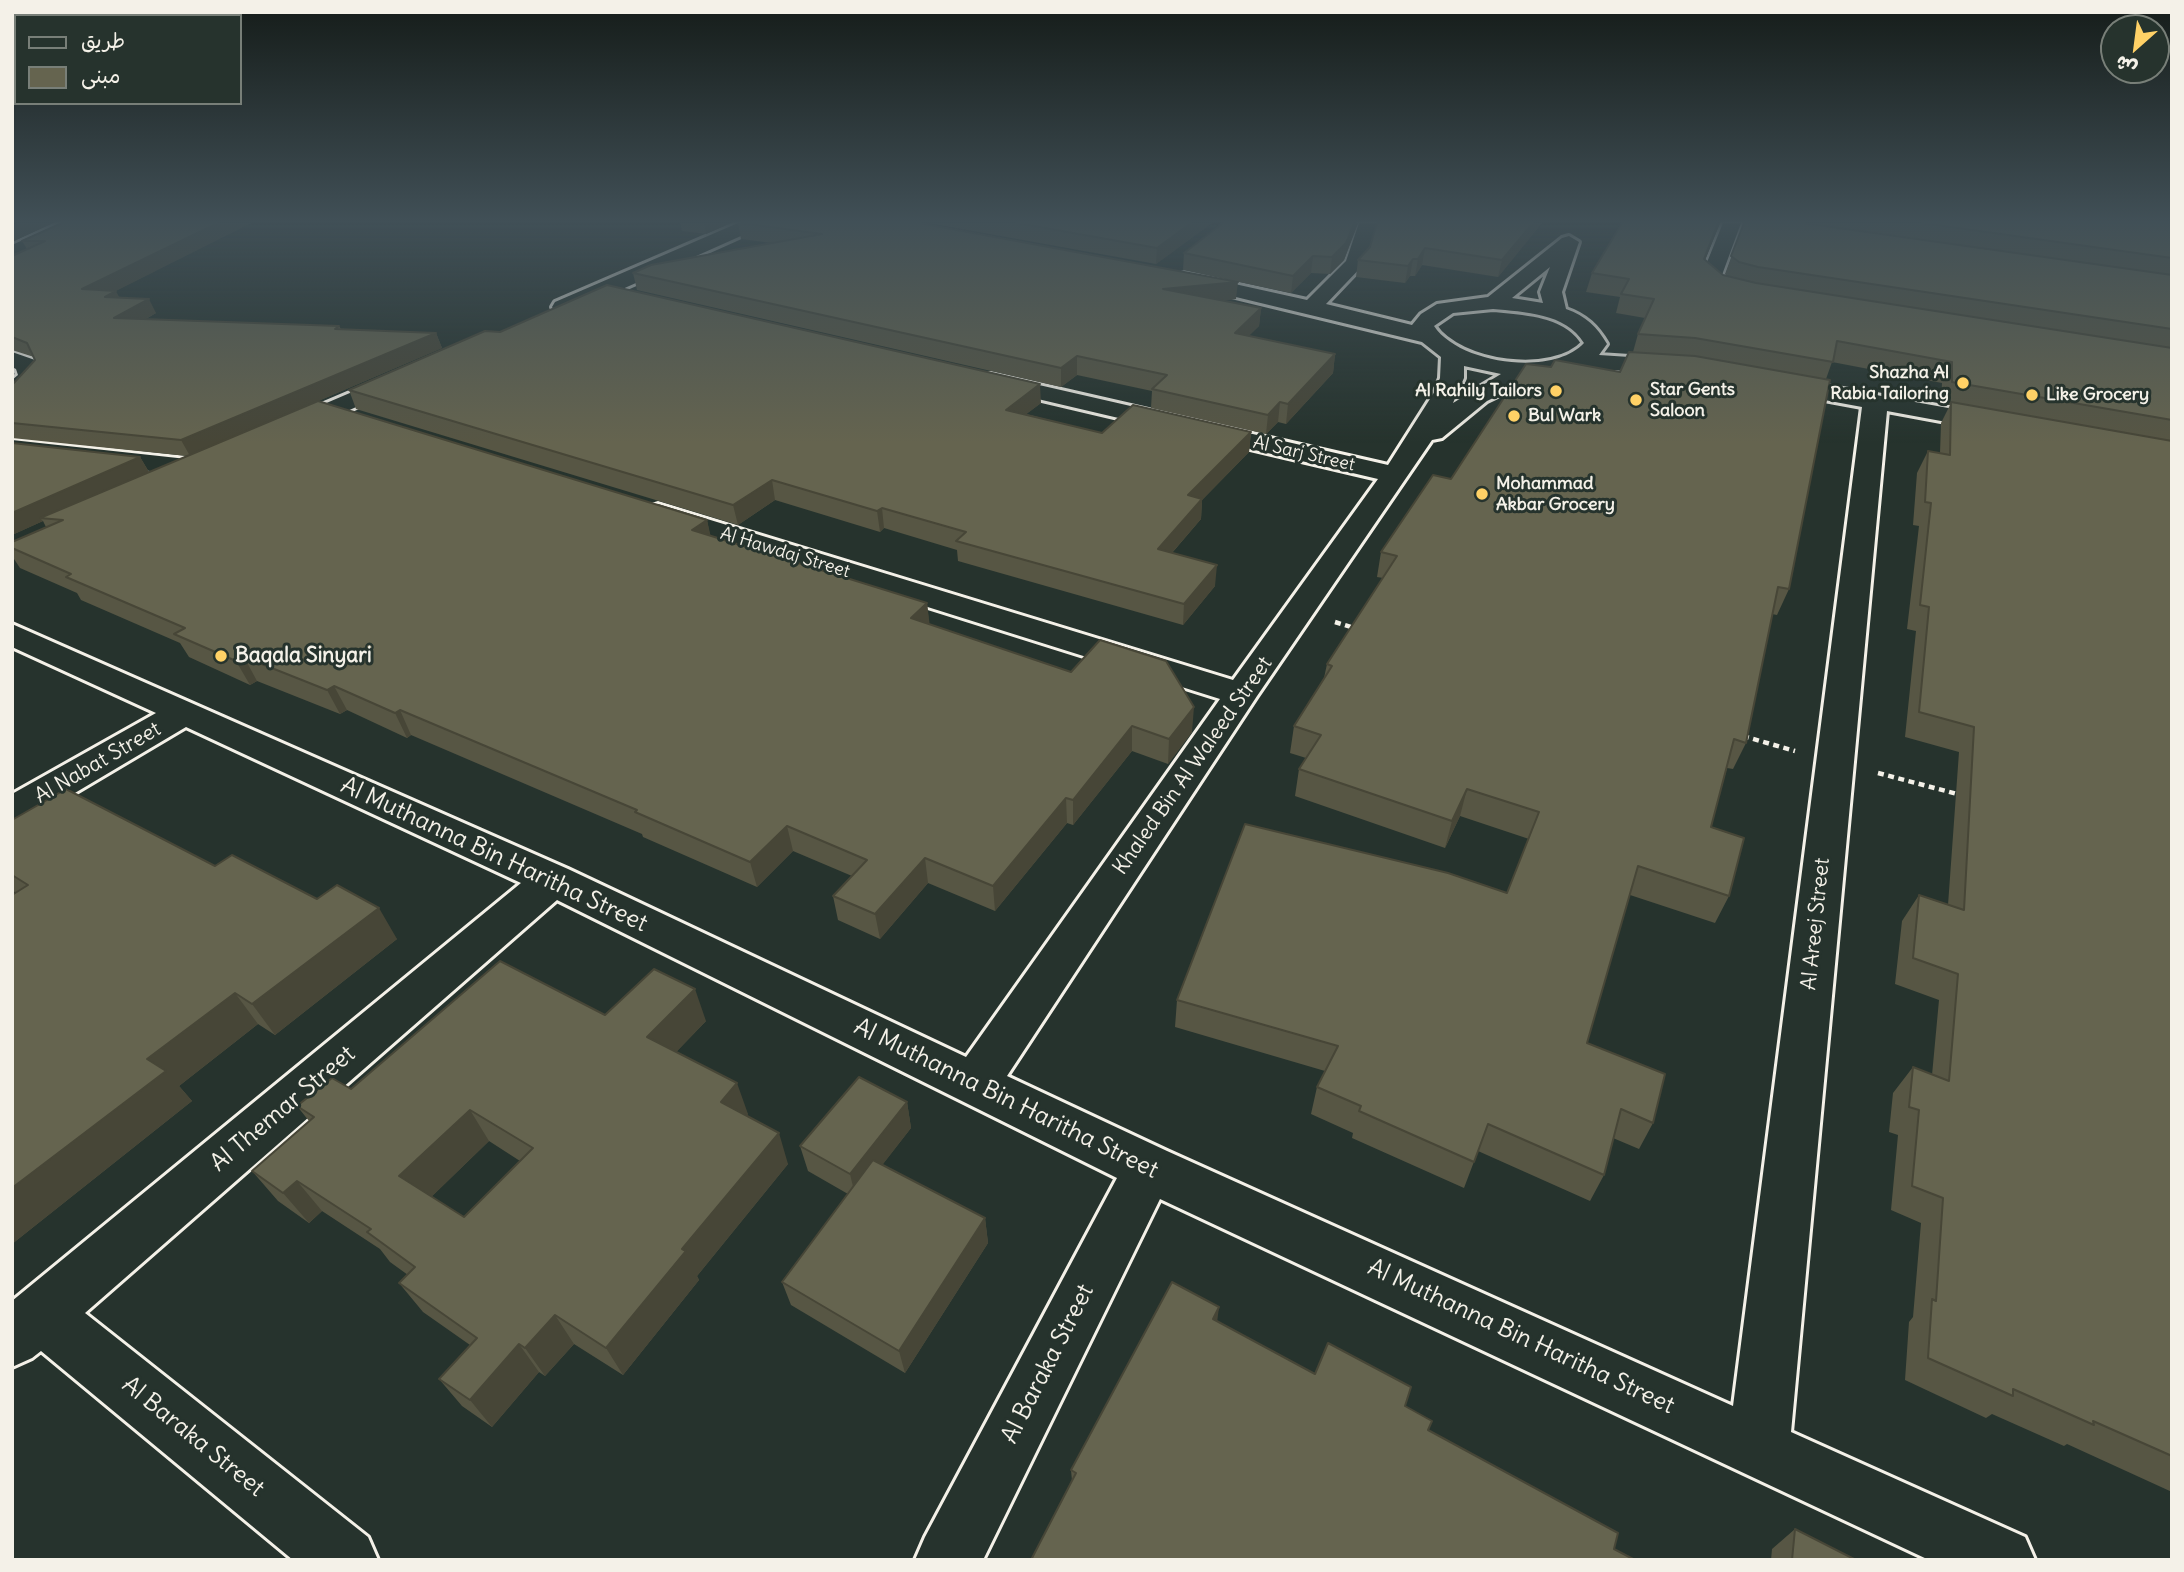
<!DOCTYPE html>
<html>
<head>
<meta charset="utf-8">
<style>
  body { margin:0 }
  #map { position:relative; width:2184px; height:1572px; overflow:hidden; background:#26332d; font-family:Delius,"Playpen Sans Arabic",sans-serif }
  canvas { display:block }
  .frame { position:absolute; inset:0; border:14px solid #f4f1e8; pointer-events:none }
  .legend { position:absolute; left:14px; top:14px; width:228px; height:91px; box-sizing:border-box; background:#26332d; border:2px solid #787f78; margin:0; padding:9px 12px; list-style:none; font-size:21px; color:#f4f1e8 }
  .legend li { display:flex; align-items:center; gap:14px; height:35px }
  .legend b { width:35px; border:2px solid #787f78 }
  .north { position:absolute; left:2100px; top:14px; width:70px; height:70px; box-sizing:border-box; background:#26332d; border:2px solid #787f78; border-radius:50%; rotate:208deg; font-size:19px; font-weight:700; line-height:28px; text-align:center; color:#f4f1e8 }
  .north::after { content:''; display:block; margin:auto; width:24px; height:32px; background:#ffd166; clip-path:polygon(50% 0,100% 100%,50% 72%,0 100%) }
</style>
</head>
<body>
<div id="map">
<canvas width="2184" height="1572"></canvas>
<div class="frame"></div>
<ul class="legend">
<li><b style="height:9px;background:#26332d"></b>طريق</li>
<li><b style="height:19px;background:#65644f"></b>مبنى</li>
</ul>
<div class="north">ش</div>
</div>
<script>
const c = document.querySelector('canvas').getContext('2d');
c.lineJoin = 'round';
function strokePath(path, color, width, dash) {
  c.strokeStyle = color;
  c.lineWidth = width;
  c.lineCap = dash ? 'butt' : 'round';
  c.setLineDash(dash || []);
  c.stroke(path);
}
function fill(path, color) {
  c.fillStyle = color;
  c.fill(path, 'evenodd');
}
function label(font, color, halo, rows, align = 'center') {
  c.font = font + ' Delius,sans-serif';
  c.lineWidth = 6;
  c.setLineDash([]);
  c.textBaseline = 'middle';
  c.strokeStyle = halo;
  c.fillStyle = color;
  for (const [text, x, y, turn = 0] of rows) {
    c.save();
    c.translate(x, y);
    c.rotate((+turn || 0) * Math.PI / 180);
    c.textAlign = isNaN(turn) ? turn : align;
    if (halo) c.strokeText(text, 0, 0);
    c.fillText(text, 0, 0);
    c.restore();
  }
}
const minor = new Path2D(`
  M69,223l5,5 -2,4 -60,27v-14l46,-21z
  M738,223h25l-2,4 -190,85h-16l-3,-5 3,-5z
  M1359,223h18l-12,40 -39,41 86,21 9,-11 16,-10 51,-7 74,-59 7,-2 10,6 -17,50 4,17c20,7 31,18 41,35l-8,11 76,5 8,2 4,5 -4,5 -8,2 -97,-6 -39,8 -52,25 -45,37 -10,2 -175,256 -250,380 160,75 566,255 129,-999 -86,-16 -9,-2 -3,-5 3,-5 9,-2 228,41 4,5 -4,5 -9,3 -108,-20 -96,1021 234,105 10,23h-106l-769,-361 -177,361h-68l10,-23 192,-359 -560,-278 -472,413 283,224 10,23h-85l-252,-209 -9,7 -20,9v-66l509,-418 -335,-156 -160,95 -14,3v-31l144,-81 -144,-66v-23l556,245 398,188 254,-358 -572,-180 -4,-6 4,-6 10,-3 10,3 565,173 145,-201 -387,-91 -9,-2 -3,-5 3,-5 9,-2 397,91 47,-74 5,-13 1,-21 -19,-15 -244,-59 -3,-4 3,-4 7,-2 122,27 39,-39zM1550,267l-10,25 3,11 -31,-5zM1493,309c31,3 73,4 91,34 -31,34 -125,21 -150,-17l19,-13zM1464,366l37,8 -48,29 11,-25z
  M1723,223h18l-19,52c11,9 29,9 37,19l-4,4c-18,5 -43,-6 -54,-21z
  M12,352l23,8 7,16 -21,23 -9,2v-21l6,-5 -2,-6 -4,-2z
  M399,372l9,2 3,5 -3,5 -108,48 -9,3 -9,-3 -4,-5 4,-5z
  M12,440l184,20 10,2 4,6 -4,6 -10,2 -184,-20z`);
strokePath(minor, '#f4f1e8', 6);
strokePath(new Path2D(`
  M1335,622l19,6
  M1743,736l52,15
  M1878,773l83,22`), '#f4f1e8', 4.5, [6, 4.5]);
fill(minor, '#26332d');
fill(new Path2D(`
  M62,223h189l-136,68 4,6 37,16 -10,6 193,7 2,3 95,4 6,15 -126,54 391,118 3,16 217,67 2,21 263,108 -24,32 -36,-13 -59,74 -6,-2 -72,88 -67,-28 -48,56 -42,-19 -5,-24 19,-20 -59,-25 -36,36 -114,-50 -1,-3 -231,-99 -4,3 -60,-28 -7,4 -83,-33 -7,4 -61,-28 -9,-14 -99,-43 -4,-7 -57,-25 -8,-12v-14l34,-15 -3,-6 -31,14v-92l128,14 9,15 38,-16 -175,-18v-53l23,-25 -1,-3 -22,-7v-94l15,-7 -5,-8z
  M680,223h51l-25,11 -24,-3z
  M738,223h181l317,76 -13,1 38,8 -2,18 -11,10 87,18 -2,19 -47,51 -8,-2 -12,12 -115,-26 1,-17 -75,-16 -16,12 -424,-97 -4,-17 139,-30 -31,-4z
  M928,223h284l-56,41z
  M1223,223h135l-14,37 -14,14 -19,-1 -20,20 -108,-23 1,-17z
  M1377,223h165l-44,54 -76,-12 -7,11h-5l-5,7 -49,-6 2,-17 12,-13z
  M1622,223h98l-15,37 18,15 4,1 -2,-2 19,-51h428v1269l-105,-48 -3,2 -72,-32 -6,4 -81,-38 4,-58 4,-5 8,-94 -30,-13 7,-75 -9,-3 4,-39 20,-26 19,8 7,-75 -44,-16 7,-63 17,-26 29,10 11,-153 -54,-15 11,-106 -9,-2 12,-103 -6,-1 4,-52 11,-22 12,2 1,-30 9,-18 -9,-2 1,-20 -110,-21 -6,17 -37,210 -12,26 -5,-1 -26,129 -13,26 -6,-1 -16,59 18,69 -14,27 -85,-28 -43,148 66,80 -14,26 -26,-11 -9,37 -14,26 -112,-50 -14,37 -112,-50 1,-5 -42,-19 6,-27 8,-16 -150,-44 2,-27 330,-107 22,-54 -69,-23 -15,32 -150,-52 4,-27 7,-11 -16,-5 4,-27 30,-48 3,-14 56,-86 -6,-1 4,-25 70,-73 169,-107 13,-20 5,-18 7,-16 -29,-5 4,-16 -34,-5 6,-19z
  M349,390l692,13 -15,11 76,19 149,-1 -2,20 -47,48 -1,19 -29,34 43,33 -32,39 -225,-64 -1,-11 -73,-22 -4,4 -105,-32 -37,25 -382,-116z
  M12,820l203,46 102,33 80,40 -122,96 -17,-11 -79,62 13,15 -180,143 4,-351 -4,-3z
  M605,1015l101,6 -30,31 72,62 -2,2 42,48 -91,112 2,4 -76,95 -49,-31 -29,32 -6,-4 -47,55 -30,-21 -23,-27 31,-34 -47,-33 -24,-29 9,-8 -18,-13 -10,-13 -58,-38 -13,12 -31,-22 -26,-30 57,-50 -12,-15 54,-17zM489,1141l31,20 -56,56 -33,-20z
  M907,1102l4,26 -29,37 103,53 3,25 -83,130 -114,-68 -9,-23 66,-88 -40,-23 -8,-25z
  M1217,1321l98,53 96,13 -339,94 -1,-11z
  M1795,1529l61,31h-85l1,-11z`), '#575644');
fill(new Path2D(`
  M18,223h35l-41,19v-16z
  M218,223h33l-161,81 -8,-15z
  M704,223h27l-25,11z
  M1191,223h21l-56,41 1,-16z
  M1354,223h4l-14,37 -14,14 2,-17z
  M1533,223h9l-44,54 4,-17z
  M1718,223h2l-22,55 6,-19z
  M1425,248l-3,17 -7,11 3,-17z
  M1313,256l-2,17 -20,20 2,-17z
  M1413,259l-3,17 -5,7 3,-17z
  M1238,282l-2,17 -73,8v-18z
  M116,291l7,14 -18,-8z
  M149,299l7,14 -34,19 -8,-14z
  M1261,308l-2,18 -26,26 2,-19z
  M436,333l6,15 -252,108 -9,-16z
  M1335,354l-2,19 -47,51 2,-20z
  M1077,356v19l-16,12v-19z
  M1040,384l1,19 -34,26 -1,-19z
  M1280,402l-2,20 -12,12 2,-19z
  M1251,432l-2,20 -47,48 -1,19 -44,51 1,-21 30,-54z
  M140,457l10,17 -110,44 3,3 -31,14v-22z
  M772,480l3,20 -37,25 -5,-20z
  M882,508l2,20 -4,4 -3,-21z
  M707,520l5,22 -20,-12z
  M1217,565l-2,21 -32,39 1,-21z
  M927,603l3,24 -19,-9z
  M244,657l13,24 -7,4 -14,-24z
  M334,686l13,24 -7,4 -13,-24z
  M1194,707l-2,25 -24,32 1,-25z
  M400,710l11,25 -4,3 -12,-25z
  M1132,726v25l-59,74v-25z
  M1467,789l-7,27 -15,32 7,-27z
  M1066,798l1,25 -72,88 -2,-25z
  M787,826l6,25 -36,36 -7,-25z
  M925,858l3,25 -48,56 -5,-25z
  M379,908l18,31 -122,96 -23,-31z
  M695,989l11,32 -46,48 -13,-32z
  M235,993l23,31 -79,62 13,15 -180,143v-56l135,-129z
  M737,1083l11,31 -16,19 -11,-31z
  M907,1102l4,26 -55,71 -6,-25z
  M470,1110l19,31 -68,66 -22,-31z
  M779,1133l9,31 -91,112 2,4 -76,95 -17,-27 76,-99z
  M297,1181l25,30 -13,12 -26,-30z
  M985,1218l3,25 -83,130 -6,-22z
  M1219,1307l-3,24 -3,-12z
  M555,1315l19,29 -29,32 -20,-28z
  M519,1344l20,28 -47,55 -22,-27z`), '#474637');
const building = new Path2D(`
  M62,223h156l-136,66 34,2 -11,6 44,2 -35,19 225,8 -4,3 101,4 -255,107 -169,-17v-38l23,-25 -8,-17 -15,-6v-81l33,-15h-23z
  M741,223h178l319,59 -75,7 98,19 -26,25 100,21 -47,50 -8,-2 -12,13 -116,-26 15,-14 -90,-19 -16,12 -428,-95 18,-8 171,-31z
  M1017,223h174l-34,25z
  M1223,223h131l-8,20 -14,14 -19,-1 -20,20 -109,-23z
  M1377,223h156l-31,37 -77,-12 -7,11h-5l-5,7 -50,-6 12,-13z
  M1622,223h96l-14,36 19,16 33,8 416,65v72l-220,-38v-20l-115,-21 -4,21 -138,-24 -57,-4 16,-35 -33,-5 8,-15 -37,-6z
  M1744,223h59l369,52v54l-414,-62 -19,-5 -8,-6z
  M1922,223h250v35z
  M607,285l433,99 -34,26 96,23 31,-28 118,27 -63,63 14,4 -44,50 59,16 -33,39 -228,-63 10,-9 -84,-24 -5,3 -105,-31 -39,25 -384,-115 136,-59 15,1z
  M1629,352l66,4 135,24 -41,209 -11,-2 -32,156 -12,-4 -23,88 33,11 -15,58 -91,-30 -51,177 78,31 -12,49 -32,-14 -17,66 -116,-51 -14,38 -115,-51 2,-5 -44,-19 21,-41 -161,-46 68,-176 203,49 59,20 32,-81 -72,-23 -15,32 -153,-52 22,-34 -27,-9 38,-60 -5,-2 70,-108 -16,-4 52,-77 18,4 75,-115 25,3 4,-7 65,12z
  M318,401l389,119 -15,10 235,73 -16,15 160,54 29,-32 66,21 28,46 -25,32 -37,-13 -59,74 -7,-2 -73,88 -68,-28 -50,56 -42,-18 34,-36 -80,-34 -37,36 -115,-50 2,-2 -237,-100 -5,3 -61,-27 -7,4 -83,-33 -8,4 -62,-27 11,-6 -119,-51 5,-3 -59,-26v-6l51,-22 -23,-2z
  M1951,402l221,39v1015l-79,-35 1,4 -81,-36v7l-85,-38 4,-59 4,2 7,-103 -31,-12 7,-76 -10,-3 4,-40 36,14 9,-107 -45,-16 6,-63 45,15 10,-183 -55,-15 10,-105 -9,-2 11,-102 -6,-1 3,-51 22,4z
  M12,443l128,14 -128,56z
  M66,789l149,77 17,-11 85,44 20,-14 42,23 -127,96 -17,-11 -88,66 19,12 -154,117v-293l16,-10 -16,-10v-55z
  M500,961l105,54 49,-46 41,20 -48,48 90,46 -16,19 58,31 -97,116 4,2 -80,97 -51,-33 -30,33 -6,-4 -49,56 -31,-21 38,-41 -78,-55 16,-16 -48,-35 4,-3 -74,-48 -14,12 -31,-22 62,-54 -17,-11 35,-28 19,11zM470,1110l63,38 -69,69 -65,-41z
  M859,1077l48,25 -57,72 -50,-28z
  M873,1160l112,58 -86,133 -117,-69z
  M1172,1282l47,25 -6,12 102,55 13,-31 83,44 -6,19 27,15 -4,9 190,103 -4,16 21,11h-604l45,-87 -5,-3z
  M1795,1529l61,31h-64z`);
fill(building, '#65644f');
strokePath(building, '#474637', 2);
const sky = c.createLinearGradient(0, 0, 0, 443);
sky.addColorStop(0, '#151c19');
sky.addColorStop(0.5, '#415057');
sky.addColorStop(1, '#41505700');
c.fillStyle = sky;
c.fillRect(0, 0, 2184, 443);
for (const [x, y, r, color] of [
  [1963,383,7,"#ffd166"],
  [1556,391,7,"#ffd166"],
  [2032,395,7,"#ffd166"],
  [1636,400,7,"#ffd166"],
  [1514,416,7,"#ffd166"],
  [1482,494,7,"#ffd166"],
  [221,656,7,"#ffd166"]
]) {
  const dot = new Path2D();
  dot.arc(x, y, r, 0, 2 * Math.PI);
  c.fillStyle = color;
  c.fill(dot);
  strokePath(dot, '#26332d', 2.5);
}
label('bold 18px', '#f4f1e8', '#26332d', [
  ["Shazha Al",1949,373,"right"],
  ["Rabia Tailoring",1949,394,"right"],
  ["Star Gents",1650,390],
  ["Saloon",1650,411],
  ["Al Rahily Tailors",1542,391,"right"],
  ["Like Grocery",2046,395],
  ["Bul Wark",1528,416],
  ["Mohammad",1496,484],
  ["Akbar Grocery",1496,505]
], 'left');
label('18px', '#f4f1e8', '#26332d', [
  ["Al Sarj Street",1304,454,13],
  ["Al Hawdaj Street",785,553,17]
]);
label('bold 21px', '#f4f1e8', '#26332d', [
  ["Baqala Sinyari",235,656]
], 'left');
label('21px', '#f4f1e8', '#26332d', [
  ["Al Nabat Street",98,763,-30],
  ["Khaled Bin Al Waleed Street",1193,766,-55],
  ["Al Areej Street",1816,924,-84]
]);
label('24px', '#f4f1e8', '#26332d', [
  ["Al Muthanna Bin Haritha Street",494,855,25],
  ["Al Muthanna Bin Haritha Street",1006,1099,26],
  ["Al Themar Street",283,1109,-40],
  ["Al Muthanna Bin Haritha Street",1521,1337,25],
  ["Al Baraka Street",1048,1364,-63],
  ["Al Baraka Street",193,1437,39]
]);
</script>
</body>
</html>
